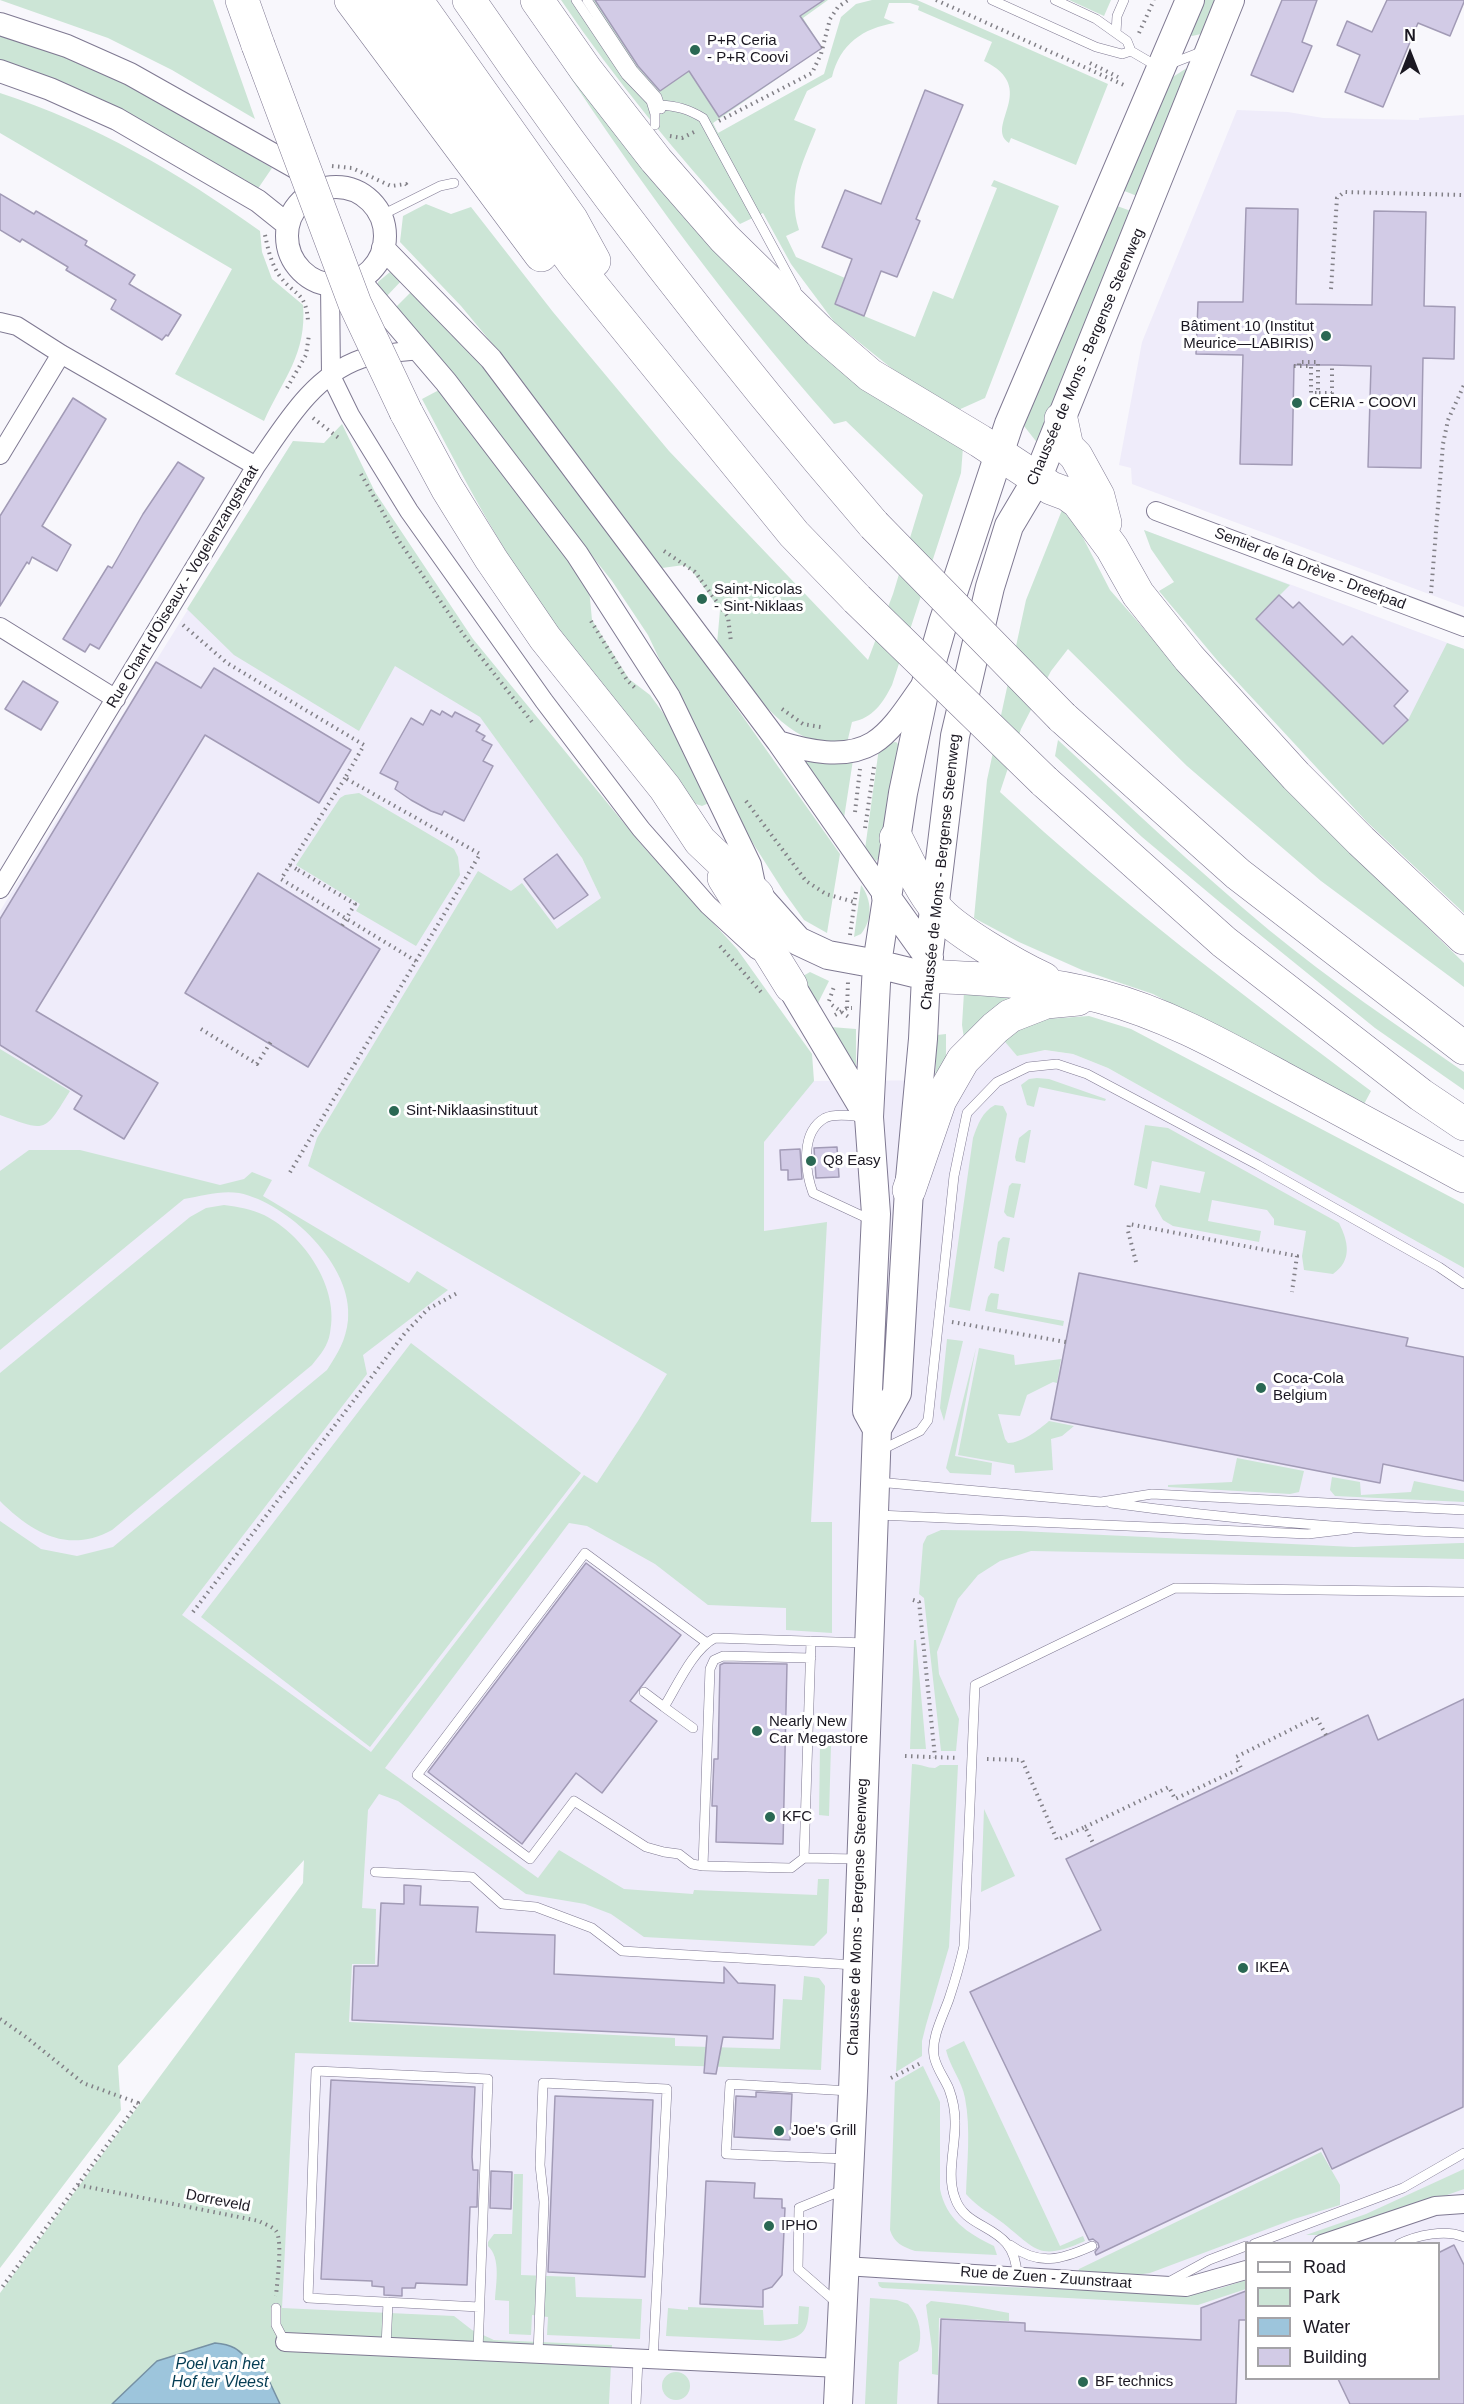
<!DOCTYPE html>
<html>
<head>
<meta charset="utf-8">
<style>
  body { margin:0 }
  #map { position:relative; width:1464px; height:2404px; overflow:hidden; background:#f8f7fc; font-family:Helvetica,sans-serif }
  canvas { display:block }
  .legend { position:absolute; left:1245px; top:2242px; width:195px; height:138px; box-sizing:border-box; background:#fff; border:2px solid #a4a3a7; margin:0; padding:8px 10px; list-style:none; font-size:18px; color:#1b1822 }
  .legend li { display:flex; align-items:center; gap:12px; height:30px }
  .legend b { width:30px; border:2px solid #a4a3a7 }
  .north { position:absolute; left:1380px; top:24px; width:60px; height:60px; -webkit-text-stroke:4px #fff; paint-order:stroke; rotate:0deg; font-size:16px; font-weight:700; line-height:24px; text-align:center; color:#1b1822 }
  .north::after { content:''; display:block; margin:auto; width:21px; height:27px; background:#1b1822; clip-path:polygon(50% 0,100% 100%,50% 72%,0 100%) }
</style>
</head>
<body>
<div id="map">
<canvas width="1464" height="2404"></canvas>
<ul class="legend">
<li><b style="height:8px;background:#fff"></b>Road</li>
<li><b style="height:16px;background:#cce5d6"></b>Park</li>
<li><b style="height:16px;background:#9dc5dc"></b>Water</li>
<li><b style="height:16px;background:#d2cbe6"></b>Building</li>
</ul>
<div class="north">N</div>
</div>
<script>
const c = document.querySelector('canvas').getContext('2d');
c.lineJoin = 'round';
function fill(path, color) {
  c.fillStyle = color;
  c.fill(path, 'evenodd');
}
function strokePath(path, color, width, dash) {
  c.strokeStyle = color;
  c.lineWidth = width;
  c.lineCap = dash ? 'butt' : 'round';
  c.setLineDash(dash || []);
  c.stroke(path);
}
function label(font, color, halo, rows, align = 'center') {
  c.font = font + ' Helvetica,sans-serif';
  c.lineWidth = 6;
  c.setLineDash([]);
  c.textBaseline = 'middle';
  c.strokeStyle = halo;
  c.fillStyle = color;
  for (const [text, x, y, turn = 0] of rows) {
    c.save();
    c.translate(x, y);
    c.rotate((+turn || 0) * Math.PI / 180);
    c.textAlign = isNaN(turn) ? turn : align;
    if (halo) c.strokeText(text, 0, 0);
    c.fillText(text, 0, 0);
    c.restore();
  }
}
fill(new Path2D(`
  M1237,110l51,2 35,6 96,2v-2l45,-3v492l-332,-123 -1,-16 -12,-3 23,-123z
  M293,441l229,294 90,185 202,161 153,-1 34,-44 16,20 28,-6 28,4 35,14 356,200v1136h-855l2,-59 -135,-6 -197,-27 7,-89 18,-365 -304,-322v-625zM1246,2244h192v134h-192z
  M1144,530l320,119v210l-308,-303z`), '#efecfa');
fill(new Path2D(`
  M0,0h213l42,119 -83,-49 -64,-32z
  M520,0h8l78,109 357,338 -2,26 -69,212c-9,18 -19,33 -40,37l-5,21c-9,0 -19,1 -28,-1 -43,-10 -76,-65 -102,-98l3,-34 -27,-38 -9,-7 -22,3 -152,-203 -49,-59 -61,-64 3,-26 23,-12 25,10 20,-7 82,105 116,139 199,209 25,-66 30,-99 -77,-74 -12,3c-116,-131 -220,-276 -314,-424z
  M561,0h267l-25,18 19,30 -109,75 5,10 106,-59 17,-57 15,-13 16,-4h45l191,84 -32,81 -65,-27 -2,5c-25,-17 31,-55 -25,-82l8,-19 -74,-32 1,-4 -9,-3h-21l-5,15 11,5c-32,5 -55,21 -63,54l-25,14 -13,29 22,9c-14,36 -29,62 -17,101l-13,6 10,21 49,21 -10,26 80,33 18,-46 20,8 44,-111 -6,-2 3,-6 65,26 -74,192 -29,13 -56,-36 -65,-52 -44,-59 -28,-51 -23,11c-64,-71 -125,-144 -179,-224z
  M1069,0h42l-7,16z
  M1202,0h19l-20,34 -9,2 -2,-1z
  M0,33l122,45 135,76 3,7 12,7 -15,22 -13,-11h-6l-238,-115z
  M1190,66l-53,130 -15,-6 43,-108z
  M0,93c95,31 179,80 260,138l2,21 10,27 31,26c4,49 -20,74 -39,116l-89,-47 57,-105 -232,-136z
  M1117,206l14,5 -92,234 -15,-19 90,-219z
  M390,272l8,1 6,5 -19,20 -7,-8v-8z
  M415,288l49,52 221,295 155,219 -13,79 -23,-13 -20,-28 -58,-91 -78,-166 -36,-54 -217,-273z
  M439,390l150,198 3,32 37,59 21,16 27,37 32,71 -7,3 -6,-2c-60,-73 -122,-145 -173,-225 -37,-58 -69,-119 -101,-180z
  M342,424l33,68 98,147 168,205 96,105 75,105 2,27 -50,61v89l63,-9 -16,300h21v111l-46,-3v-22l-78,-3 -53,-41 -68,-38 -18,-3 -184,245 153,110 21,-28 65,39 69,5 1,-4 123,5 1,-16h11l-2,54 -13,13 -170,-9 -33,-23 -26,-10 -59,-10 -128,-93 -19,-7 -11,16 -6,98 14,1 -1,55h-23l-3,58 326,16v8l105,3 3,-50 19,1 2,-24 15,2 6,8 -4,84 -526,-17 -13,255 172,8 18,14 22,10 118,5 -3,59h-609v-111l303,-410 1,-23 -186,206 3,44 -121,158v-747l41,28 36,7 36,-9 214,-177c11,-17 19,-30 21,-50 6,-54 -60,-117 -109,-127 -18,-3 -37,3 -55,6l-184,151v-179l29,-21h51l140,35 24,-6 8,-7 20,8 -9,16 146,87 8,-12 31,19 -85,65 4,19 -185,241 189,137 213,-277 13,8 41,-62 29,-47 -359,-208 9,-28 161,-267 33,20 11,-8 35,46 44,-31 -19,-40 -102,-141 -85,-51 -36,65 -125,-76 -47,-46 106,-168 31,2z
  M1062,510l16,18 32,62 127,145 142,145 85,83v24l-143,-106 -134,-115 -119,-117 -17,22 -30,58 -21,63c116,108 244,204 371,299l-8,15 -210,-112 -71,-24 -63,-28 -45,-24 13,-138 39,-180z
  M1144,530l146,55 -34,34 127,125 25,-24 39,-77 17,6v264l-97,-91 -150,-162 -58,-69 15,-9 -23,-33z
  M1058,740c69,64 138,129 211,190 62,51 129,96 195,142v18l-89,-62 -153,-124 -80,-67 -87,-81z
  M896,742l5,5 -13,47 -9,64 -3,3 -11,-12 14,-101 9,-5z
  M807,758l46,2 -9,58 -41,-56z
  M359,793l95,56 4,8 2,18 -44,71 -60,-35 4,-7 -64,-39 44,-67 5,-3z
  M861,885c11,15 12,34 0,49l-7,3z
  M810,972l19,9 -12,24 -14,-23v-6z
  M964,992l56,4 -55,49 -3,-20z
  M1089,1016l42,13 333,175v64l-356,-200 -35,-14 -28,-4 -28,6 -16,-19 46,-18z
  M831,1027l25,2v39z
  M946,1034v39l-11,8 2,-46z
  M0,1049l70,42c-26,42 -23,41 -70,24z
  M1037,1078l12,1 57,20 -1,2 -66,-14 -5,20 -7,-2 -6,-20 8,-6z
  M995,1105l8,1 4,8 -37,197 -21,-4 24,-169c5,-14 9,-26 22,-33z
  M1145,1125l23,3 171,95c9,18 14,37 -6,51l-29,-4 -2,-14 4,-25 -32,-6v-6l-7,-9 -55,-10 -4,21 53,10 -2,11 -86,-16 -10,-6 -8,-14 5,-21 40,8 5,-21 -53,-11 -5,28 -13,-4z
  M1029,1130h2l-6,33 -9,-2 -1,-4 4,-19z
  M1012,1183l9,1 -7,34 -7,-2 -3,-4 5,-26z
  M224,1205c15,2 27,4 40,10 40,20 76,73 66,118 -2,13 -10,22 -18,32l-200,165c-44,24 -80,3 -112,-29v-128l190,-156 16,-9z
  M1003,1237l7,1 -6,34 -10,-4 4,-26z
  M991,1293l8,1 -2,15 67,12 -1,5 -78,-15 3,-14z
  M947,1339l16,2 -19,80 -4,-13z
  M411,1343l170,130 -211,274 -169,-130z
  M976,1348l-21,108 37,7 -1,12 -41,-2 -4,-5z
  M979,1348l35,7 1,10 46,-6 -4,24 -4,-1 -26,13 -7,21 -22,-2 7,25 3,4c13,0 31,-13 41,-22l25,5 -12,10 -11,3 2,31 -38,3 -1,-8 -56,-10z
  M1237,1458l67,13 -5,21 -9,2 -122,-7v-2l64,-3z
  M1332,1477l28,5 1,13 50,-3 3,-11 50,10v11l-129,-6 -5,-6z
  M941,1530l79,1 334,16 107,-4h3v16l-433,-8 -31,10 -22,14 -20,24 -21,53 2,22 20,45 -3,32h-15l-17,-153 -5,-4 4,-50 4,-8z
  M914,1640h2l10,109h-16z
  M820,1744l11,1 -2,71 -10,-1z
  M912,1764c9,0 15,4 23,4l5,-3h18l-9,182 -23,78 -4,16v15l-26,16z
  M984,1809l31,67 -34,16z
  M964,2041l96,205 23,-10 2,5c-46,20 -47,10 -82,-18 -13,-10 -26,-16 -37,-29 1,-31 5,-65 -1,-96 -3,-17 -15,-31 -19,-48z
  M923,2066l17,36v87c6,30 27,44 54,57l3,9 -82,-4c-12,-4 -21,-8 -25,-21l5,-148z
  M1321,2152l19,33v20l-46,14 -144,54 -14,2 -58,-3 1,-3z
  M1464,2169v20l-129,46h-29l60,-21z
  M514,2174h9l-2,101 54,2 1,20 66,2 -2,40 -93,-4 1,-18 -16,-2 -1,20 -22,-1v-33l-14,-1c1,-17 6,-42 -7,-54v-4l6,-8h18z
  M1246,2280v9l-48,16 -316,-17 -3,-2 -1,-4 311,12 29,-5z
  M870,2298l27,2 11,4c12,14 15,30 10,47l-19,11 -2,42h-32z
  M931,2301l35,4 43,8v8l-70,-3 -1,57 -6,-1v-25l-6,-44z
  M799,2306l10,1c-1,24 -5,30 -29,34l-114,-5 2,-28 20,2v-3l75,3 1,15 34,-1z
  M662 2386a14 14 0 1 1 28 0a14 14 0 1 1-28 0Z`), '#cce5d6');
const water = new Path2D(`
  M215,2343c32,3 24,17 49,27l16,34h-168l45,-43z`);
fill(water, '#9dc5dc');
strokePath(water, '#7691a4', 1.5);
const building = new Path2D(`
  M595,0h229l-24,16 22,32 -103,69 -30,-46 -29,20 -22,-25z
  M1282,0h35l-15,42 10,4 -19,46 -42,-17z
  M1387,0h77v2l-14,34 -32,-13 -35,84 -38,-15 15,-37 -23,-10 10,-24 25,11z
  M925,90l38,15 -47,114 4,2 -23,56 -16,-6 -17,45 -29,-12 17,-45 -30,-12 23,-57 36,14z
  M0,194l34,20 2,-3 51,30 -2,4 50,30 -6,9 52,31 -13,21 -2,-1 -4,5 -51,-31 5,-9 -50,-30 2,-3 -46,-28 -2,3 -20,-12z
  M1246,208l52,1 -2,95 76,1 2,-94 52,1 -2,94 31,1 -1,52 -31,-1 -2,110 -53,-1 3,-101 -39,-1h-38l-2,100 -52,-1 3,-109 -47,-1 2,-52h45z
  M73,398l33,21 -64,107 29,19 -14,26 -25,-14 -3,7 -2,-2 -27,44v-90z
  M178,462l26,16 -105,171 -9,-5 -5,8 -22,-13 45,-73 4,2 31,-54z
  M1279,595l14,13 6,-6 44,43 9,-9 56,55 -14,15 14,14 -25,24 -127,-125z
  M156,662l45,26 13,-20 137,82 -32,53 -114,-68 -169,276 122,72 -34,56 -50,-30 8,-13 -82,-51v-126z
  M23,681l35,21 -17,28 -36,-21z
  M431,710l9,5 2,-4 10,6 3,-5 25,13 -4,6 9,5 -3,4 10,5 -9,16 10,5 -29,55 -20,-10 -2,4 -11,-4 -20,-11 -16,-11 3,-7 -18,-9 31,-55 12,7z
  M557,854l31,41 -34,24 -30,-40z
  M258,873l122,76 -72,118 -123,-74z
  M837,1147l2,30 -23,1 -2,-30z
  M800,1149l2,30 -14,1v-10h-7l-1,-20z
  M1079,1273l329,65 -2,8 58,11v124l-81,-17 -3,19 -329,-64z
  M586,1563l95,72 -51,66 27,20 -55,72 -26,-20 -54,71 -94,-72z
  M724,1663l63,1 -4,180 -67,-2 1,-36h-5l2,-47h4l2,-94z
  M1464,1699l-1,408 -131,62 -10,-21 -226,107 -1,-3 4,-5 -1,-4 -5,-4 -4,1 -119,-248 131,-62 -35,-71 302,-144 10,25z
  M404,1885l17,1 -1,19 58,2 -2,25 79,3 -1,39 170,9v-16l14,16 37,2 -2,54 -50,-2 -7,37 -12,-1 3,-37 -355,-16 2,-54h24l3,-63 23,1z
  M331,2080l144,7 -3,70 1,13h5l-1,37h-7l-3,78 -51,-2 -1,5h-13v8l-18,-1v-8l-12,-1v-5l-51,-2z
  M756,2092l36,2 -2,46 -56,-3 2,-41 20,1z
  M555,2096l98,4 -8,177 -97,-5z
  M491,2171l21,1 -1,37 -21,-1z
  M706,2181l49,2 -1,15 28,1v9h3l-3,67 -10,12 -9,3v17l-63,-3z
  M1454,2245l10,20v139h-114l-12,-25h100v-126z
  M1246,2291v29h-7l-3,84h-298l3,-85 84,4v8l176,9v-32z`);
fill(building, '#d2cbe6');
strokePath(building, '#a29bb6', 1.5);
const service = new Path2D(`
  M576,0l50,75 25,26 4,13v11
  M587,0l46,70 24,27 4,12
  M992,0l104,47 26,7 9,-3
  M1055,0l41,19 31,22 4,10 29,17 41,-16
  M1116,33l1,-17 7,-16
  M660,105c17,1 28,4 43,13l93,172
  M380,216l60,-30 14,-3
  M864,1117c-11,-1 -29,-4 -39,1 -25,14 -20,53 -12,75l58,27
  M881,1450l39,-19 8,-11 26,-244 13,-63 30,-31 31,-15 29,-3 30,10 171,91 181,102 25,17
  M877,1482l224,20 51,-8 312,16
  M1111,1503c117,16 235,26 353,30
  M878,1515l430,19 42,-5
  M707,1643l-122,-90 -168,222 113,84 44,-58 72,46 18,5 15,2 13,10 11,2 88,2 13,-10 54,1
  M644,1692l20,15
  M693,1728l-29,-21c13,-21 29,-58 51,-69l151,5
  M804,1858l7,-217
  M703,1866l7,-197 4,-9 9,-4 88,2
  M375,1872l97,5 30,27 34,3 56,21 30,23 233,14
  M847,2159l-121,-5 4,-70 120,7
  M1254,2244l149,-56 61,-35
  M1399,2244c18,-9 47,-15 65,-7
  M1010,2245c29,21 51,15 82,1
  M1017,2276c-1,-54 -50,-42 -62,-78 -9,-23 1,-53 0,-77 0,-11 -2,-21 -6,-32 -4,-10 -13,-21 -15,-33 -3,-18 9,-40 15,-57 6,-18 11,-35 15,-53l11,-261 200,-97 289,4
  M1167,2283l42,-23 37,-14
  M837,2303l-39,-34 1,-61 44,-18
  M276,2308v17l9,17
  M386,2347l2,-45
  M478,2351l10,-272 -172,-8 -8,227 171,9
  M538,2354l6,-152 -4,-37 3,-82 124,6 -14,271
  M636,2404l2,-45`);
const minor = new Path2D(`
  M330,284l1,92 19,39 59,96 135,190 97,128 67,76 49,45
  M0,322l17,4 44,28 195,112
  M0,455l61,-101
  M1156,511l308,116
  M0,627l116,72
  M0,889l256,-423c28,-40 56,-90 105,-107 19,-6 39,-7 59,-9
  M1322,2244l113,-38 29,-2
  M844,2266l342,21 60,-17
  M285,2342l555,26`);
const tertiary = new Path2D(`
  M0,24l67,22 63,28 181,102
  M0,71l50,18 67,30 141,82 30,24
  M287 236a49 49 0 1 1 98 0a49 49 0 1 1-98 0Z
  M383,248l108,111 287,383 108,155
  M358,279l88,103 131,172 92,143 81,168 6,29
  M778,742c29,9 67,18 95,1 21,-13 37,-41 51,-60`);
const primary = new Path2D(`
  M757,895l41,46 30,14 49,9 49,12
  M886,897l43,60
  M791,986l78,131
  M877,1429l-10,-18 9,-197 -7,-97 8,-153 26,-171 24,-114 16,-56 66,-199 181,-424
  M838,2404l15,-313 24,-662 20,-36 12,-203 14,-151 3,-63 29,-240 35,-149 19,-61 28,-47 193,-479`);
const motorway = new Path2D(`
  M242,0l16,45
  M351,0l190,255
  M382,0l194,266 218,268 63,65
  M416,0l155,219 23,42
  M469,0c125,183 261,358 405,525
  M537,0l49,70 70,90 68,78 95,93 51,44 110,66 71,47 16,6 11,8 34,46 26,46 51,64 107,118 65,65 103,97
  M406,412l41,76 44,71 54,79 120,150 35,53 57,54
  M1061,419l6,28 9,9 22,40 7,27
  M1062,717l176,157 226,174
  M1044,781l180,161 197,153 43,29
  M896,838c11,21 24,51 39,69 16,22 83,60 109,72
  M724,878l67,108
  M926,976c60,3 118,5 176,21 65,17 123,50 182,82 60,32 120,65 180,97
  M909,1190l31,-90 23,-40 32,-32 15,-12 36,-14 32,-3`);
strokePath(service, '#7f7992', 10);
strokePath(minor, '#7f7992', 20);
strokePath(tertiary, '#7f7992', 24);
strokePath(primary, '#7f7992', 30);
strokePath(motorway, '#7f7992', 34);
strokePath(new Path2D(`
  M936,0l190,86
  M1139,33l15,-33
  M1090,63l28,14
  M719,121l93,-48 9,-19 9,-35 8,-12 10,-7
  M670,136l12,2 14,-7
  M332,166l20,2 39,18 15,-2 2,3
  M265,235c3,14 6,28 14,40 15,21 27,16 29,46
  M1331,289l6,-91 7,-6 120,3
  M1294,366h5v-4h19v31h14v-28
  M1300,366h11v27h7
  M287,388l19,-33 3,-20
  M313,418l27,21
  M361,474l38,67 64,93 69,88
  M664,551l31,21 33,45 3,25
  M1431,593l12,-149 5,-24 16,-35
  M591,621l36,59 9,9
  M183,625l44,38 137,82 -19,33 135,76 -191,320
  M782,709l21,15 18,3
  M345,778l-64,101 135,82
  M746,801l60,80 20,13 28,8
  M855,812l5,-43
  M865,828l9,-61
  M290,865l8,5
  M850,935l6,-43
  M720,946l41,46
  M829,1001l6,-17
  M832,1005l18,13
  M847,1008l1,-26
  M835,1015l12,-7h5
  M201,1029l56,35 15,-24
  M1136,1262l-8,-31 1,-7 168,32 -5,36
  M952,1322l114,20
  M913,1600l6,2 16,155
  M193,1612l212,-279 23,-24 31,-17
  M905,1756l53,2
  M987,1759l35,1 35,80 28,-13 9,18
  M1085,1827l84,-40 6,12 66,-31 -5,-11 80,-40 10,18
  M0,2019l26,18 57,46 55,20 -138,187
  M891,2078l32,-16
  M78,2185l181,36c5,3 13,5 17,10 7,10 1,51 0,65`), '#828087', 4, [1.5, 4.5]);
strokePath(service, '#fff', 9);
strokePath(minor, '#fff', 18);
strokePath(tertiary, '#fff', 22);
strokePath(primary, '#fff', 28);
strokePath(motorway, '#fff', 33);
const motorwayBridge = new Path2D(`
  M258,45l97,259 51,108
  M874,525l188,192
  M857,599l187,182`);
strokePath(motorwayBridge, '#7f7992', 34, []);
strokePath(new Path2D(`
  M298,870l57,34 -15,25`), '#828087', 4, [1.5, 4.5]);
strokePath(motorwayBridge, '#fff', 33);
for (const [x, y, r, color] of [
  [695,50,6,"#2a6853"],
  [1326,336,6,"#2a6853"],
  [1297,403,6,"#2a6853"],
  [702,599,6,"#2a6853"],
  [394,1111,6,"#2a6853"],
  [811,1161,6,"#2a6853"],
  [1261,1388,6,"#2a6853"],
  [757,1731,6,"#2a6853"],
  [770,1817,6,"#2a6853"],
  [1243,1968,6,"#2a6853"],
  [779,2131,6,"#2a6853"],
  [769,2226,6,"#2a6853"],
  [1083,2382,6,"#2a6853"]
]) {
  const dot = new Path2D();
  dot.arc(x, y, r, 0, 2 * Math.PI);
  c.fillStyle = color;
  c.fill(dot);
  strokePath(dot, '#fff', 2);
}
label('15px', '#1b1822', '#fff', [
  ["P+R Ceria",707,41],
  ["- P+R Coovi",707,58],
  ["Bâtiment 10 (Institut",1314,327,"right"],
  ["Meurice—LABIRIS)",1314,344,"right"],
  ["CERIA - COOVI",1309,403],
  ["Saint-Nicolas",714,590],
  ["- Sint-Niklaas",714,607],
  ["Sint-Niklaasinstituut",406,1111],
  ["Q8 Easy",823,1161],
  ["Coca-Cola",1273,1379],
  ["Belgium",1273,1396],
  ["Nearly New",769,1722],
  ["Car Megastore",769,1739],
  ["KFC",782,1817],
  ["IKEA",1255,1968],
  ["Joe's Grill",791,2131],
  ["IPHO",781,2226],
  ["BF technics",1095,2382]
], 'left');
label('15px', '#1b1822', '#fff', [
  ["Chaussée de Mons - Bergense Steenweg",1086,357,-67],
  ["Sentier de la Drève - Dreefpad",1310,569,21],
  ["Rue Chant d'Oiseaux - Vogelenzangstraat",183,587,-59],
  ["Chaussée de Mons - Bergense Steenweg",941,872,-84],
  ["Chaussée de Mons - Bergense Steenweg",858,1917,-88],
  ["Dorreveld",218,2201,11],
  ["Rue de Zuen - Zuunstraat",1046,2278,4]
]);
label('italic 16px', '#053d54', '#fff', [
  ["Poel van het",220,2365],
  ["Hof ter Vleest",220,2383]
]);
</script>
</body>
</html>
